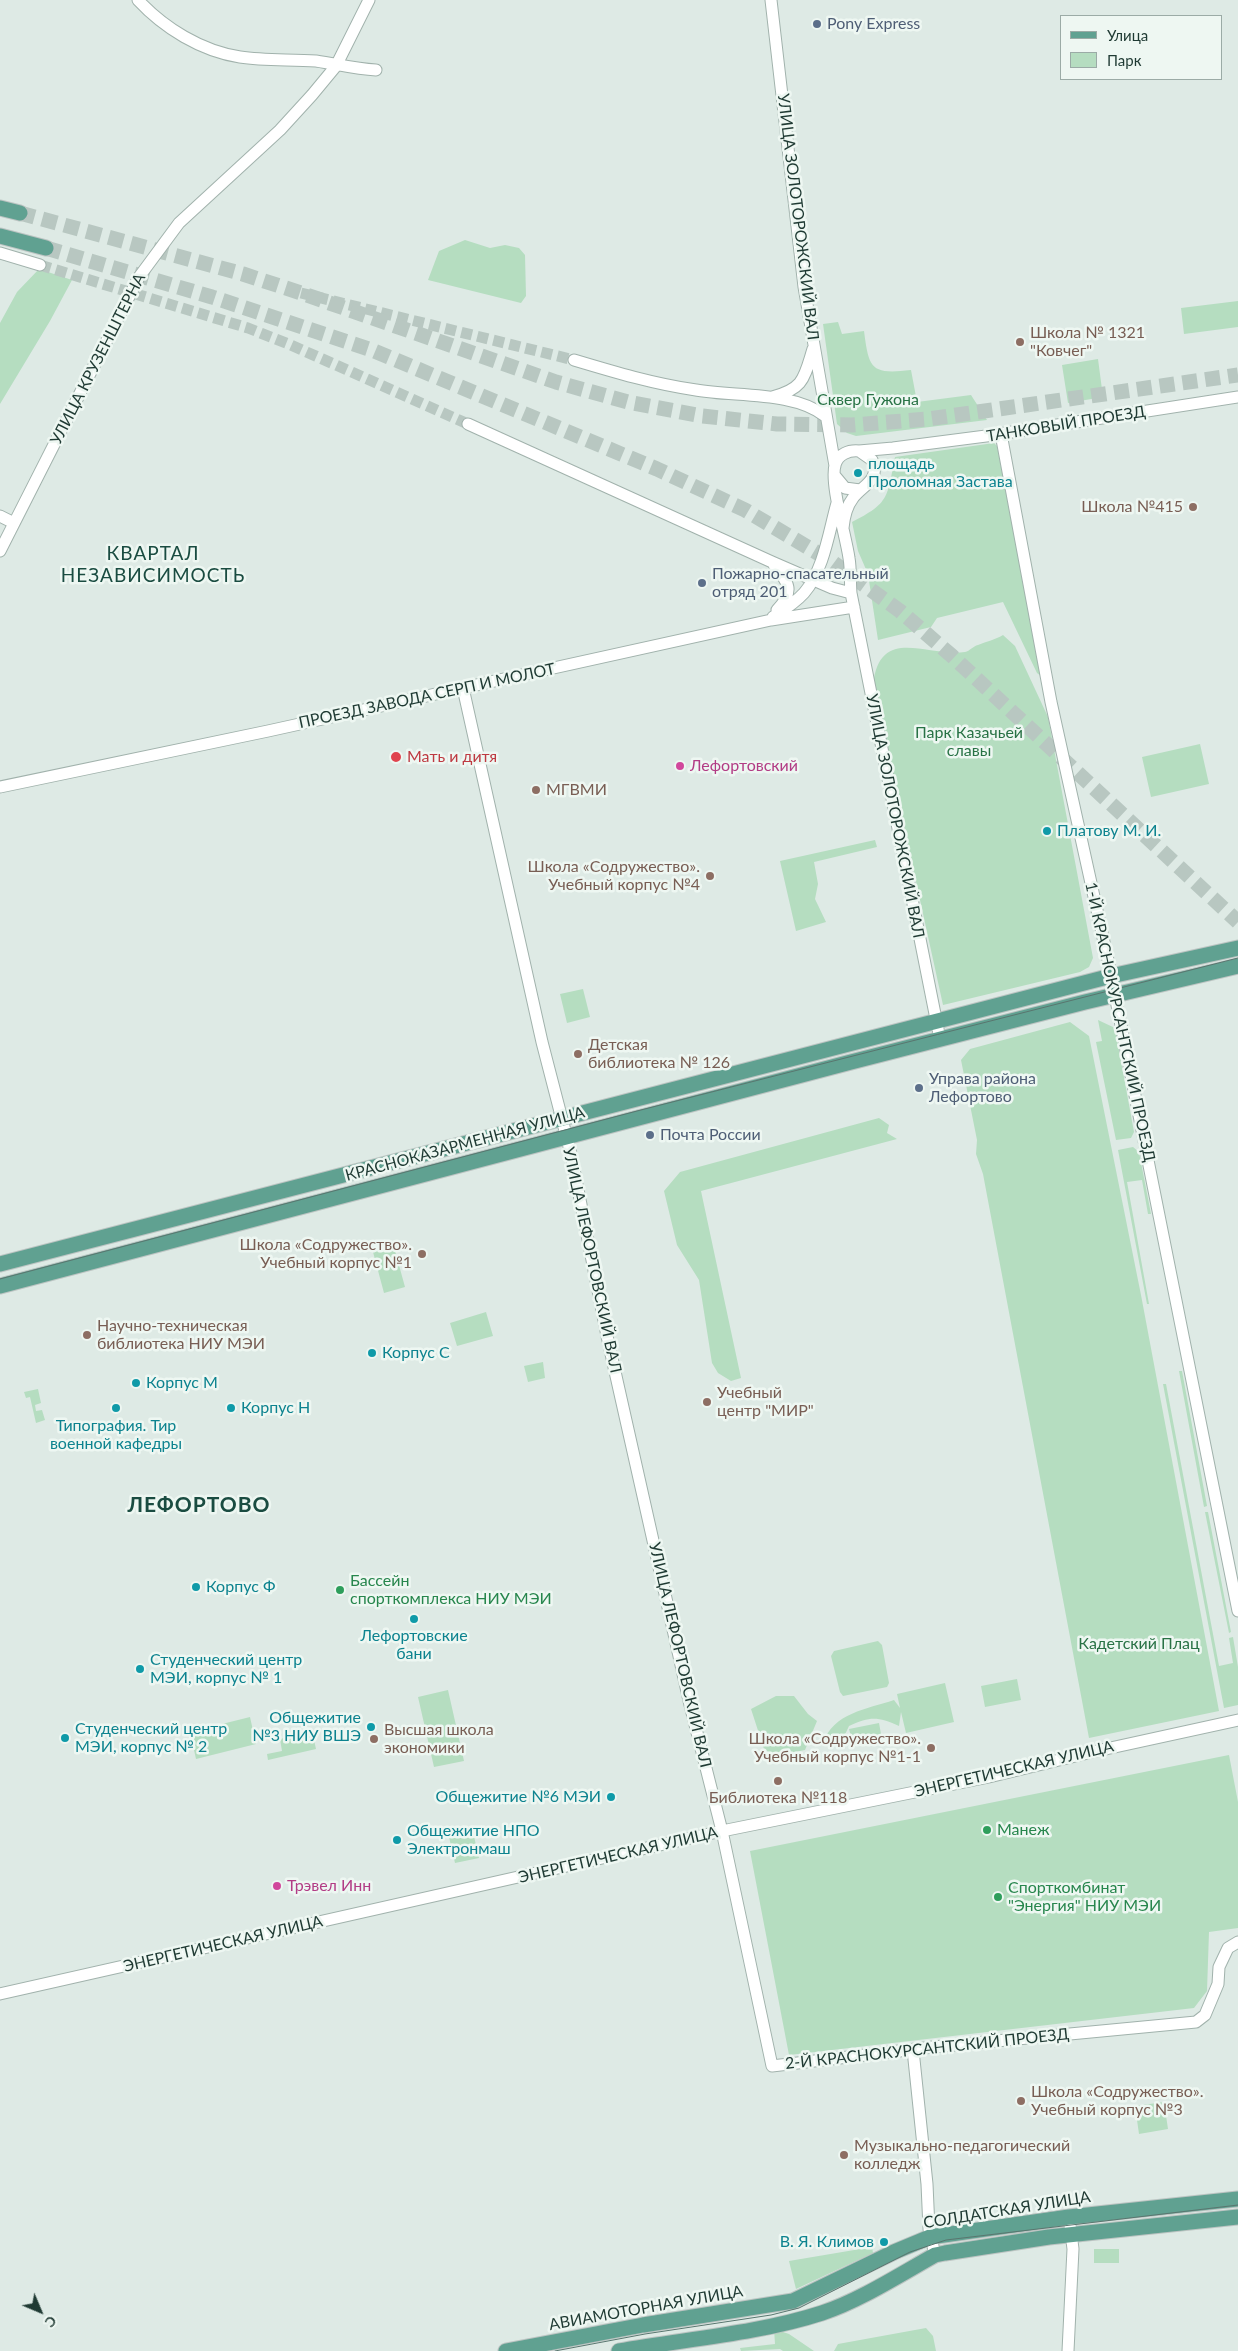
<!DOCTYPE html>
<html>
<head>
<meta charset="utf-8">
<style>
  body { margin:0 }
  #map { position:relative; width:1238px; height:2351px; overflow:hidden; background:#deeae5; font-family:Lato,sans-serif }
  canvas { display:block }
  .legend { position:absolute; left:1060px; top:15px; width:162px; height:65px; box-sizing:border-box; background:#eef7f2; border:1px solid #9baba6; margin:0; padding:6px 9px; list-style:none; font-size:15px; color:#1f3a33 }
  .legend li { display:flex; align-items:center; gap:10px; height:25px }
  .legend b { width:25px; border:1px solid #9baba6 }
  .north { position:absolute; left:15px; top:2286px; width:50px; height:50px; -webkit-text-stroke:4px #eef7f2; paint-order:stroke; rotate:135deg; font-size:14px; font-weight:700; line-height:20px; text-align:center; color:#1f3a33 }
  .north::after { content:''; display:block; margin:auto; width:18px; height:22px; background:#1f3a33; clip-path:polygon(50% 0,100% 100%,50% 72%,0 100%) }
</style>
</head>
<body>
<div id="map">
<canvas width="1238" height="2351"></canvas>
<ul class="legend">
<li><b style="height:6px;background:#60a191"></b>Улица</li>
<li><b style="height:14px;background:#b5ddc0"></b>Парк</li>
</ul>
<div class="north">С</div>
</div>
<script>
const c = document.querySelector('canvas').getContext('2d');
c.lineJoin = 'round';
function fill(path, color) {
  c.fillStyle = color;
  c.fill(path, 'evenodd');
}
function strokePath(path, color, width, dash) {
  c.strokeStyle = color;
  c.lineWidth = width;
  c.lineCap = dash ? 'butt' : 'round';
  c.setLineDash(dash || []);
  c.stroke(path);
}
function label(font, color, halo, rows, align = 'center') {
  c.font = font + ' Lato,sans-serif';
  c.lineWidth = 5;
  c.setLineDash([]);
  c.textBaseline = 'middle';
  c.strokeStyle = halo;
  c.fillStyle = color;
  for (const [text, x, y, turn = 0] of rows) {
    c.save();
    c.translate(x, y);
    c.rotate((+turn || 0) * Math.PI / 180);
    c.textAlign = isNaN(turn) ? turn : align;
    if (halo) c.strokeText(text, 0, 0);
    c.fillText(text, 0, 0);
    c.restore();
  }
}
fill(new Path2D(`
  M465,240l25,8 15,-3 14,3 6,7 1,41 -5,7 -93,-23 11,-29z
  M39,269l33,11 -22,41 -50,83v-81l17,-31z
  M1238,301v26l-54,7 -3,-26z
  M838,322l4,12 22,-3c5,37 6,44 47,39l6,32 54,-7 16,25 -131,16 -9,-3 -10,-9 -14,-100z
  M1098,359l5,38 -35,6 -6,-38z
  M994,443l3,3 44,230 -4,-3 -34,-71 -66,16 -6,9 -53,13 -10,-66 -10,-23 -6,-29c38,-19 35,-25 43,-65z
  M1003,635l12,11 33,71 45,241 -4,9 -9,5 -137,33 -70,-320c7,-61 55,-27 92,-33 5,-1 8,-6 13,-7 9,-4 17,-5 25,-10z
  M1200,744l9,40 -58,13 -9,-40z
  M875,840l2,7 -63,15 4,22 -3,15 11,23 -30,9 -16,-70z
  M583,989l7,28 -23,6 -7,-29z
  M1098,1020l17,8 19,104 -3,6 -15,2 -20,-98 6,-1z
  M1070,1022l19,14 52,259 78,416 -130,27 -106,-564 -7,-20 1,-14 -16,-80 9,-11z
  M879,1118l10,7 -2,8 10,6 -196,52 40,187 -10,3 -13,-8 -6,-10 -13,-83 -22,-35 -13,-54 16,-19z
  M1133,1147l6,5 12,62h-3l-6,-34 -15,2 22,122h-2l-29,-154z
  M394,1247l11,40 -21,6 -11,-41z
  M486,1312l7,24 -36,10 -7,-23z
  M543,1362l2,16 -17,4 -4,-16z
  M1179,1371h3l25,135 -3,1z
  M1163,1384h3l53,282 14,-3 -4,-25 4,-1 5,30v38l-14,3z
  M38,1389l3,14 -6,2 1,6 6,-1 3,10 -9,3 -6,-26 -4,1 -2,-6z
  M1205,1512h3l23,120 -2,1z
  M878,1641l4,4 7,38 -2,4 -44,9 -3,-4 -9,-36 3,-5z
  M1017,1679l4,21 -36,7 -4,-21z
  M945,1683l9,39 -48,11 -5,-21 -2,14c-21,-9 -28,-10 -50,0l-7,15 -9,5 -10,-3c10,-30 44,-34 71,-43l6,8 -3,-14z
  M448,1690l16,71 -30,6 -16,-70z
  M776,1696h18l14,18 9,7 -12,29 -30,6 -11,-7 -13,-40z
  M250,1717l6,27 -60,15 -6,-27z
  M879,1723l2,11 -29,6 -3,-11z
  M312,1731l4,18 -48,11 -1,-6 15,-3 -2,-12z
  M1229,1755l9,47v126l-29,4 -2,59 -13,17 -405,47 -39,-204z
  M473,1832l6,26 -24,5 -6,-26z
  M1164,2102l4,27 -29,5 -4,-28z
  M872,2247l1,6 -77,36 -7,-28z
  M1094,2249h25v14h-25z
  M926,2328l7,8 3,15h-102l4,-7z
  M774,2329l15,5 25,17h-31l-3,-2 -39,2 -1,-3 35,-4z`), '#b5ddc0');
strokePath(new Path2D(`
  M40,265l208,63 43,17 177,79
  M301,293l273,67`), '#b8c7c1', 11, [11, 5.5]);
strokePath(new Path2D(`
  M20,213l223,61 58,19 255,89 72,20 74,14 75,8 75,1 76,-6 310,-44
  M46,248l166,49 160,53 285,119 88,41 86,51 69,50 52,45 286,266`), '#b8c7c1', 15, [15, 8]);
const minor = new Path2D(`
  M138,0c26,28 63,51 102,57 25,4 51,2 76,4 21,3 38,8 60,9
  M771,0l33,287 31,179
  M0,253l40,12
  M574,360c40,12 80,24 122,30 39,7 98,1 129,26
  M772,397c32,-8 32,-19 41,-48
  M468,424l304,138 60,26 19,5
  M1001,434l50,268 57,258 130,651
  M859,451l34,-3 93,-12 252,-39
  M835,476l10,12 15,2
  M0,516l14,7
  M843,528c1,-11 3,-21 10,-30 10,-13 28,-18 19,-38l-13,-9c-10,-1 -21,3 -24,14 -5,20 11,71 14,93 2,11 1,24 2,35l89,446
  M0,551l139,-274 40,-54 101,-93 32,-35 24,-29 33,-66
  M774,565c15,18 21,26 3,45
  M773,617c11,-7 22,-14 31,-24 20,-23 25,-62 33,-90
  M463,688l79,354 29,112 36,182 83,369 32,126 50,235 161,-19 263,-25 9,-7 13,-31 1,-17 9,-19 10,-6
  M0,787l268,-56 503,-111 83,-13
  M0,1994l722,-163 267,-54 103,-25 146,-32
  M913,2050l14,134 2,45 6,26
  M1068,2351l5,-102 -4,-32`);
const major = new Path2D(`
  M0,208l20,5
  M0,236l46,12
  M0,1264l1111,-288 127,-28
  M0,1286l851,-224 234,-60 153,-36
  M506,2351l137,-26 150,-24 101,-49 36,-15 139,-20 169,-18
  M619,2351c67,-12 138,-17 203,-38 37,-12 79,-39 113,-58l10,-2 104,-16 189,-20`);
strokePath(minor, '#a1b2ac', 13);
strokePath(major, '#bcc4c2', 17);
strokePath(minor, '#fff', 11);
strokePath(major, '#60a191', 15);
strokePath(new Path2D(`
  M0,1279l637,-168 601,-153
  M555,2351l90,-17 126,-19 28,-7 111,-56 36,-12 292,-35`), '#59766f', 1);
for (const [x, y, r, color] of [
  [817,24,5,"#5c6f8a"],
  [1020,342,5,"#8d6e63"],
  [858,473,5,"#0f9aa8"],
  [1193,507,5,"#8d6e63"],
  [702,583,5,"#5c6f8a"],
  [396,757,6,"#e0444e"],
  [680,766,5,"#d1479c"],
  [536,790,5,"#8d6e63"],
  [1047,831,5,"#0f9aa8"],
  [710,876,5,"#8d6e63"],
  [578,1054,5,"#8d6e63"],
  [919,1088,5,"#5c6f8a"],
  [650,1135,5,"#5c6f8a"],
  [422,1254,5,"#8d6e63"],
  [87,1335,5,"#8d6e63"],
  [372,1353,5,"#0f9aa8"],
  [136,1383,5,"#0f9aa8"],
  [707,1402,5,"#8d6e63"],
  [116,1408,5,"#0f9aa8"],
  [231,1408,5,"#0f9aa8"],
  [196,1587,5,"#0f9aa8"],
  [340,1590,5,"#2e9e5b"],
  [414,1619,5,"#0f9aa8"],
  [140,1669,5,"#0f9aa8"],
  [371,1727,5,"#0f9aa8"],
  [65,1738,5,"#0f9aa8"],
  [374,1739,5,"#8d6e63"],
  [931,1748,5,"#8d6e63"],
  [778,1781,5,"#8d6e63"],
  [611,1797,5,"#0f9aa8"],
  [987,1830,5,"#2e9e5b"],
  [397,1840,5,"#0f9aa8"],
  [277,1886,5,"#d1479c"],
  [998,1897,5,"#2e9e5b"],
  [1021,2101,5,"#8d6e63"],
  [844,2155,5,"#8d6e63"],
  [884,2242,5,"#0f9aa8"]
]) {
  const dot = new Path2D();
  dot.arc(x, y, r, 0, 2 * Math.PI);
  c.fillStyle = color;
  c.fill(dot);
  strokePath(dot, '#eef7f2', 2);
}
label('16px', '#4e5e75', '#eef7f2', [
  ["Pony Express",827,24],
  ["Пожарно-спасательный",712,574],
  ["отряд 201",712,592],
  ["Управа района",929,1079],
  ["Лефортово",929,1097],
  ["Почта России",660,1135]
], 'left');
label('16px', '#1f3a33', '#eef7f2', [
  ["УЛИЦА ЗОЛОТОРОЖСКИЙ ВАЛ",798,217,83],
  ["УЛИЦА КРУЗЕНШТЕРНА",98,359,-63],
  ["ТАНКОВЫЙ ПРОЕЗД",1066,424,-9],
  ["ПРОЕЗД ЗАВОДА СЕРП И МОЛОТ",427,696,-12],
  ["УЛИЦА ЗОЛОТОРОЖСКИЙ ВАЛ",895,816,79],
  ["1-Й КРАСНОКУРСАНТСКИЙ ПРОЕЗД",1120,1022,78],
  ["КРАСНОКАЗАРМЕННАЯ УЛИЦА",465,1144,-15],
  ["УЛИЦА ЛЕФОРТОВСКИЙ ВАЛ",592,1260,78],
  ["УЛИЦА ЛЕФОРТОВСКИЙ ВАЛ",680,1655,77],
  ["ЭНЕРГЕТИЧЕСКАЯ УЛИЦА",1014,1769,-13],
  ["ЭНЕРГЕТИЧЕСКАЯ УЛИЦА",618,1855,-13],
  ["ЭНЕРГЕТИЧЕСКАЯ УЛИЦА",223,1944,-13],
  ["2-Й КРАСНОКУРСАНТСКИЙ ПРОЕЗД",927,2049,-6],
  ["СОЛДАТСКАЯ УЛИЦА",1007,2210,-9],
  ["АВИАМОТОРНАЯ УЛИЦА",646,2308,-10]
]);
label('16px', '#785e54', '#eef7f2', [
  ["Школа № 1321",1030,333],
  ["\"Ковчег\"",1030,351],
  ["Школа №415",1183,507,"right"],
  ["МГВМИ",546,790],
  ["Школа «Содружество».",700,867,"right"],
  ["Учебный корпус №4",700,885,"right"],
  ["Детская",588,1045],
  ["библиотека № 126",588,1063],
  ["Школа «Содружество».",412,1245,"right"],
  ["Учебный корпус №1",412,1263,"right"],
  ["Научно-техническая",97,1326],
  ["библиотека НИУ МЭИ",97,1344],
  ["Учебный",717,1393],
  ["центр \"МИР\"",717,1411],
  ["Высшая школа",384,1730],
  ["экономики",384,1748],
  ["Школа «Содружество».",921,1739,"right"],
  ["Учебный корпус №1-1",921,1757,"right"],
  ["Библиотека №118",778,1798,"center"],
  ["Школа «Содружество».",1031,2092],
  ["Учебный корпус №3",1031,2110],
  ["Музыкально-педагогический",854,2146],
  ["колледж",854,2164]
], 'left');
label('16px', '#287245', '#eef7f2', [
  ["Сквер Гужона",868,400],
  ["Парк Казачьей",969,733],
  ["славы",969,751],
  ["Кадетский Плац",1139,1644]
]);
label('16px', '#0d838f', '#eef7f2', [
  ["площадь",868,464],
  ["Проломная Застава",868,482],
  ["Платову М. И.",1057,831],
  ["Корпус С",382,1353],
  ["Корпус М",146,1383],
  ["Корпус Н",241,1408],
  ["Типография. Тир",116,1426,"center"],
  ["военной кафедры",116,1444,"center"],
  ["Корпус Ф",206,1587],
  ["Лефортовские",414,1636,"center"],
  ["бани",414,1654,"center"],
  ["Студенческий центр",150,1660],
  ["МЭИ, корпус № 1",150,1678],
  ["Общежитие",361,1718,"right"],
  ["№3 НИУ ВШЭ",361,1736,"right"],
  ["Студенческий центр",75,1729],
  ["МЭИ, корпус № 2",75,1747],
  ["Общежитие №6 МЭИ",601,1797,"right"],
  ["Общежитие НПО",407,1831],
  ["Электронмаш",407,1849],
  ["В. Я. Климов",874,2242,"right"]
], 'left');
label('16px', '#be3a42', '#eef7f2', [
  ["Мать и дитя",407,757]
], 'left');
label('16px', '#b23c85', '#eef7f2', [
  ["Лефортовский",690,766],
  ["Трэвел Инн",287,1886]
], 'left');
label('16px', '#27864d', '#eef7f2', [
  ["Бассейн",350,1581],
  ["спорткомплекса НИУ МЭИ",350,1599],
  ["Манеж",997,1830],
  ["Спорткомбинат",1008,1888],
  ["\"Энергия\" НИУ МЭИ",1008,1906]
], 'left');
c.letterSpacing = '1px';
label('19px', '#1a4c41', '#eef7f2', [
  ["КВАРТАЛ",153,554],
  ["НЕЗАВИСИМОСТЬ",153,576]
]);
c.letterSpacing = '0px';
c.letterSpacing = '1px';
label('bold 21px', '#1a4c41', '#eef7f2', [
  ["ЛЕФОРТОВО",199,1505]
]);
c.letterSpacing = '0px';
</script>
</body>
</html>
